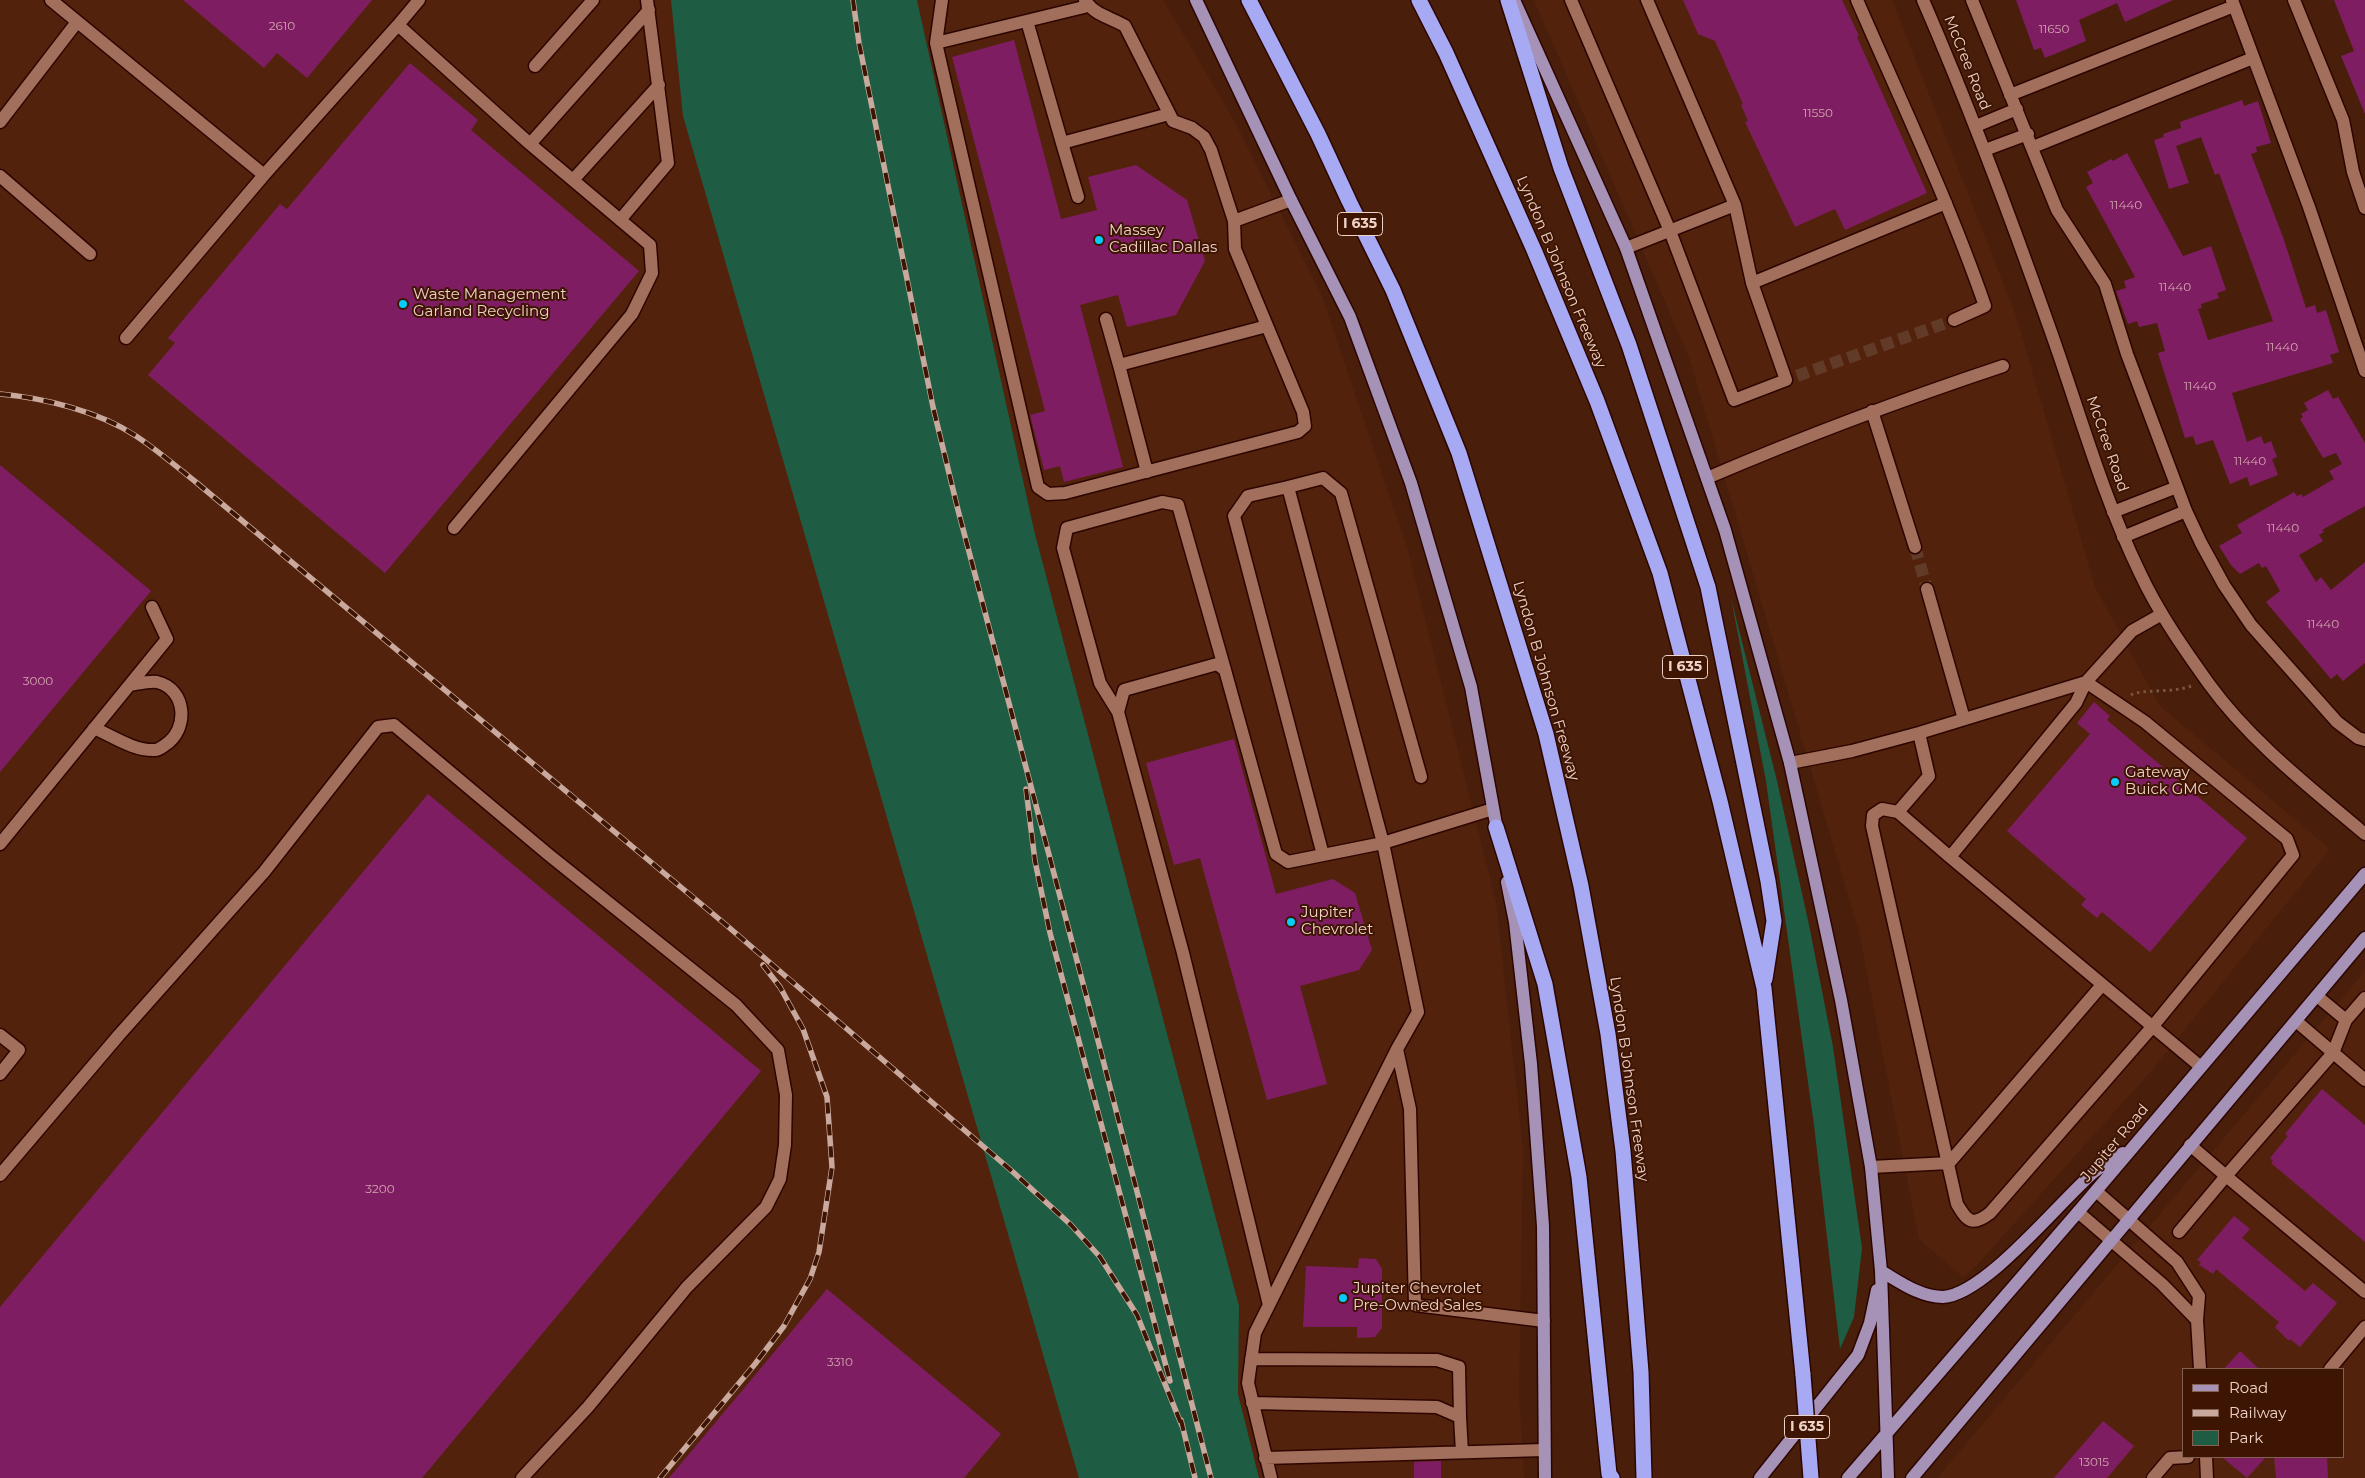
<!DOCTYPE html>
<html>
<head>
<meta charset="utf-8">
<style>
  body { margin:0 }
  #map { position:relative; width:2365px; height:1478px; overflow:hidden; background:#491f0c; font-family:Montserrat,sans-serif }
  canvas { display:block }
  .legend { position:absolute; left:2182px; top:1368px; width:162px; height:90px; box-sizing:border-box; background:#3e1403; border:1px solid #846051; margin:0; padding:6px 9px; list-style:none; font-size:15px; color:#eed2c7 }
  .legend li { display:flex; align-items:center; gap:10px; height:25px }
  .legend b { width:25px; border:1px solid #846051 }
</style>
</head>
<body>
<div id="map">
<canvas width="2365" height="1478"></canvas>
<ul class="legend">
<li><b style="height:6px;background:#a592b6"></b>Road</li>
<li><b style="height:6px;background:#c9a99d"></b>Railway</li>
<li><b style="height:14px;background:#1e5d43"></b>Park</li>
</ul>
</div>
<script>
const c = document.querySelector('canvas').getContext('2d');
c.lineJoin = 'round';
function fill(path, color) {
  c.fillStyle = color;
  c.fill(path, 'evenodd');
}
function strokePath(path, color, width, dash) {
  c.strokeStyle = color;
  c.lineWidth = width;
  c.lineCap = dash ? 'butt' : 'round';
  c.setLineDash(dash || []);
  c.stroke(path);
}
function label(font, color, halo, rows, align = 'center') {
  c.font = font + ' Montserrat,sans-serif';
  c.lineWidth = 4;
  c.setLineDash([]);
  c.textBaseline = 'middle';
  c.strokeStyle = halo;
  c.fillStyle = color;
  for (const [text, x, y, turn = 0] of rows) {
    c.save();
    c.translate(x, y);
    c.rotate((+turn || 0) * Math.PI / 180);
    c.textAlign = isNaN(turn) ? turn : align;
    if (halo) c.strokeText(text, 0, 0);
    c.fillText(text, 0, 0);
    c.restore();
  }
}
fill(new Path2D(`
  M0,0h811l317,1478h-1128z
  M917,0h246l72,122 87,174 86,255 88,351 27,247 -4,246 5,83h-265l-21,-83 1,-89 -205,-776z
  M1534,0h358l124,316 79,271 65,119 170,143 -177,220 -178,198 -12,10 -44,-38 -60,-307 -170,-575z
  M2365,971v507h-426v-2zM2184,1369h160v88h-160z`), '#53220c');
fill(new Path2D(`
  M671,0h246l117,530 205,776 -1,88 21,84h-180l-396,-1362z
  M1731,598l46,183 32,144 24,122 29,201 -8,69 -14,32 -26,-224 -48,-344z`), '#1e5d43');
fill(new Path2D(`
  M183,0h189l-65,78 -30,-25 -13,15z
  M1683,0h159l17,36 -2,1 70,156 -82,37 -10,-21 -40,18 -50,-105 3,-1 -7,-16 2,-1 -28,-63 -17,-7z
  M2016,0h157l-48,22 -8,-19 -38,17 7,21 -41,17 -4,-10 -7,2z
  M2334,0h31v114l-24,-58 13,-5z
  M1014,40l47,179 36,-9 -9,-33 48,-12 51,35 18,61 -29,54 -49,12 -9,-32 -38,10 43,162 -59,15 -4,-16 -16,4 -14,-55 15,-4 -93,-354z
  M410,63l68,57 -7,10 168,141 -254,302 -237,-198 27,-32 -7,-5 112,-134 7,5z
  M2242,100l2,6 14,-5 13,42 -15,4 1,5 -6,2 32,83 23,71 9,-3 2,8 9,-3 13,42 -9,3 3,8 -101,30 15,49 14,-6 3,8 7,-3 6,16 -5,2 6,16 -28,11 -3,-9 -17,7 -17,-44 -17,5 -3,-9 -8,2 -27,-85 7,-2 -8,-28 -18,4 -2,-6 -9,3 -12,-33 10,-3 -2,-7 11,-4 -49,-90 7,-4 -6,-11 24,-13 2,2 14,-8 56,103 28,-10 15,44 -9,3 2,5 -18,6 1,4 -4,1 10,31 65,-19 -54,-148 -4,2 -14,-38 -25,9 13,37 -20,6 -15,-49 10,-3 -1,-3 18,-6 -1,-6z
  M2328,390l5,9 5,-2 27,46v63l-43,24 2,2 -5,3 4,6 -24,14 17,27 5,-5 10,13 34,-28v101l-22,18 -6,-7 -6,5 -65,-77 14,-11 -14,-25 -4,2 -3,-5 -19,11 -9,-9 -12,-19 23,-13 -5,-8 57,-33 3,4 4,-2 2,3 31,-18 -5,-8 13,-7 -6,-11 -13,5 -23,-39 3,-2 -2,-3 7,-4 -4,-7z
  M0,465l151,126 -151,181z
  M2094,702l16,14 -3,4 140,118 -97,114 -48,-40 -5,6 -16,-13 5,-6 -79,-68 83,-97 -13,-11z
  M1234,739l42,155 57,-15 22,14 17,57 -13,20 -59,16 27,98 -60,16 -67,-242 -26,7 -28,-102z
  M428,794l333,277 -339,407h-422v-171z
  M2322,1089l43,36v117l-94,-79 2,-2 -3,-3 18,-22 -3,-2z
  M2234,1216l16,13 -8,9 63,53 8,-8 24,20 -37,44 -10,-8 -1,2 -14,-14 4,-5 -63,-53 -3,5 -14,-9 2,-3 -4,-2z
  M1359,1258l17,1 6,10v59l-7,9 -18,1v-11h-54l3,-61 52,2z
  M827,1289l174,145 -37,44h-295z
  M2240,1351l19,18h-35z
  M2103,1421l31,25 -27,32h-53z
  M2222,1457h44l-19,21z
  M2274,1457h53l1,21h-52z
  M1441,1461v17h-27v-16z`), '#7f1d62');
strokePath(new Path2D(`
  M1797,376l157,-56
  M1915,547l12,42`), '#623a28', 12, [12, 6]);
const minor = new Path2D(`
  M51,0l213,175 134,-150
  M419,0l-21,25 132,119 120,101 2,28 -20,41 -178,214
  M942,0l-6,43 102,444 10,7 17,-1 233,-61 7,-6 -2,-14 -68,-163 -1,-28 -23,-71 -7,-13 -12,-9 -19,-7 -48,-95c-15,-9 -31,-11 -40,-26
  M1571,0l99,231 64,169 52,-20 -34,-97 -17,-78 -109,43
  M1647,0l88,205
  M1857,0c44,101 92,202 128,306l-31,14
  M1923,0c47,108 88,218 127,329 29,81 52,166 90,244 18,39 44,76 69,111 42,58 102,104 156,150
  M1972,0l85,210 48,74 22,70 59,157 15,32 23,42 27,40 86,97 21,16 7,2
  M2232,0l77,207 56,164
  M2294,0l49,120 10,52 12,36
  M1027,21l35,122 107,-29
  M936,43l152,-37
  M535,66l58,-66
  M2010,95l224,-89
  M0,122l77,-100
  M1976,126l41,-17
  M1062,143l16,54
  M530,144l119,-134
  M2033,147l220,-89
  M1985,150l43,-16
  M0,176l90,78
  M573,180l86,-95
  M620,220l48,-57 -21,-163
  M1234,221l57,-21
  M1752,283l194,-80
  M1106,319l13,46
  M126,338l138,-163
  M1872,411l43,136
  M1147,472l-28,-107 148,-39
  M1707,478c98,-42 194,-78 296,-112
  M1288,487l35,-9 18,15 80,284
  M2113,512l64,-25
  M2123,537l63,-26
  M1927,589l37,130
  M2162,614l-30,17 -46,51 -10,21 -126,154 251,210
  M1118,712l-18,-29 -37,-135 4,-20 95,-26 16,3 47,165
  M94,728c20,9 40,23 61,22 4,0 7,-3 10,-5 24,-15 22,-56 -8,-63 -8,-1 -20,2 -27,3
  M1790,763l62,-12 67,-18 167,-51 59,40 142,117 6,16 -140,171 -163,187c-18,14 -23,8 -33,-9l-85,-378 1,-11 9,-6 16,3 31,-36 -10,-43
  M1898,812l52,45
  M0,844l167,-205 -15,-32
  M2317,996l29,24 19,-22
  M2296,1021l69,59
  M0,1035l19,15 -19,24
  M1397,1049l13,60 5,196 129,16
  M2190,1145l36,31 107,-123 13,-33
  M1871,1167l78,-4 153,-178
  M0,1175l119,-140 145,-163 114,-145 16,-2 155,130 187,150 42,45 8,45 -1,50 -5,34 -14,28 -79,80 -99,120 -66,71
  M2096,1191l81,71 22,34 -2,24 3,49
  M2078,1212l84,72 35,36
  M2179,1232l47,-56 139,116
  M1269,1305l-86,-352 -65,-241 6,-22 93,-26 8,6 51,184 12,8 95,-19 -95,-356 -40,9 -14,20 89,339
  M1251,1359l186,1 22,7 1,50
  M2330,1369l35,-42
  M1252,1403l185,4 23,10 2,35
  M2206,1457l1,21
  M1265,1458l279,-8
  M1271,1478l-23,-95 7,-50 142,-284 21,-37 -35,-169 110,-34
  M2153,1478l17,-20 18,-1`);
const major = new Path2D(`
  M1196,0l95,200 59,117 61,166 60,204 27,148
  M1514,0l112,248 99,282 65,233 51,237 30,167 10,104 7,207
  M1507,882l8,40 16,142 12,162 2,252
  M1881,1271c19,11 39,26 62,26 42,-2 117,-96 151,-125 9,-7 19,-13 29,-19
  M1760,1478l98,-123 12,-32 7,-33
  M1848,1478l230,-266 287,-338
  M1912,1478l453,-540`);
const highway = new Path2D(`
  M1249,0l69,134 31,67 44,89 66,163 87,281 35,152 27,148 15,117 18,221 3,106
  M1419,0l27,53 88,197 63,151 63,172 60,228 44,187 39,387
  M1508,0l53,168 68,177 79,242 60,294 6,40 -9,58
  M1496,827l49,157 34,193 30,297 3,4`);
strokePath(minor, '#2d0500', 15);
strokePath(major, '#2d0500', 15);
strokePath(highway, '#2d0500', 18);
strokePath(new Path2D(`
  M2131,695c9,-6 43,-2 60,-9`), '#7b5544', 3, [2.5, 4]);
strokePath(minor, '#a16f5b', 12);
strokePath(major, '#a592b6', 12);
strokePath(highway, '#a7a9f3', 15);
const rail = new Path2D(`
  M853,0l6,43 74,364 25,103 137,519 116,449
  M0,394c44,4 98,17 136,42 21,14 41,31 61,47l528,441 288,248 58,53 29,32 37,58 45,111
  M1026,789l9,72 15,72 120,448
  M1181,1420l14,58
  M660,1478l95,-114 29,-38 26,-47 9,-27 13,-85 -5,-70 -24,-68 -23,-42 -17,-22`);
strokePath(rail, '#c9a99d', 5.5);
strokePath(rail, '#3e1403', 4, [11]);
const highwayBridge = new Path2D(`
  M1803,1375l8,103`);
strokePath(highwayBridge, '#2d0500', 18, []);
strokePath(highwayBridge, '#a7a9f3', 15);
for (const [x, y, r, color] of [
  [1099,240,5,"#07cbf9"],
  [403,304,5,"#07cbf9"],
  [2115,782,5,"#07cbf9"],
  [1291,922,5,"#07cbf9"],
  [1343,1298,5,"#07cbf9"]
]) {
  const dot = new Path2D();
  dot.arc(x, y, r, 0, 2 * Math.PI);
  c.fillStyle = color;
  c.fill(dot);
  strokePath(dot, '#3e1403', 2);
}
label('12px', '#d2a5ae', null, [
  ["2610",282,26],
  ["11650",2054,29],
  ["11550",1818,113],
  ["11440",2126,205],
  ["11440",2175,287],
  ["11440",2282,347],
  ["11440",2200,386],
  ["11440",2250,461],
  ["11440",2283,528],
  ["11440",2323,624],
  ["3000",38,681],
  ["3200",380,1189],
  ["3310",840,1362],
  ["13015",2094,1462]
]);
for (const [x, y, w] of [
  [1360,224,45],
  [1685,667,45],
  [1807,1427,45]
]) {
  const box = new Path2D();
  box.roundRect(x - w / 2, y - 11.5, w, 23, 4);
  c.fillStyle = '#3e1403';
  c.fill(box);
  strokePath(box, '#eed2c7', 1);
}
label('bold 14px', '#eed2c7', null, [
  ["I 635",1360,224],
  ["I 635",1685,667],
  ["I 635",1807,1427]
]);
label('15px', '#eed2c7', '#3e1403', [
  ["McCree Road",1967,63,68],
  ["Lyndon B Johnson Freeway",1561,272,67],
  ["McCree Road",2107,444,71],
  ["Lyndon B Johnson Freeway",1546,681,74],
  ["Lyndon B Johnson Freeway",1629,1079,82],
  ["Jupiter Road",2115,1143,-50]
]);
label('15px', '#eed2c7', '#3e1403', [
  ["Massey",1109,231],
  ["Cadillac Dallas",1109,248],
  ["Waste Management",413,295],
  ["Garland Recycling",413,312],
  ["Gateway",2125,773],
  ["Buick GMC",2125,790],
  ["Jupiter",1301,913],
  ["Chevrolet",1301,930],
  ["Jupiter Chevrolet",1353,1289],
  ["Pre-Owned Sales",1353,1306]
], 'left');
</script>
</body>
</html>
